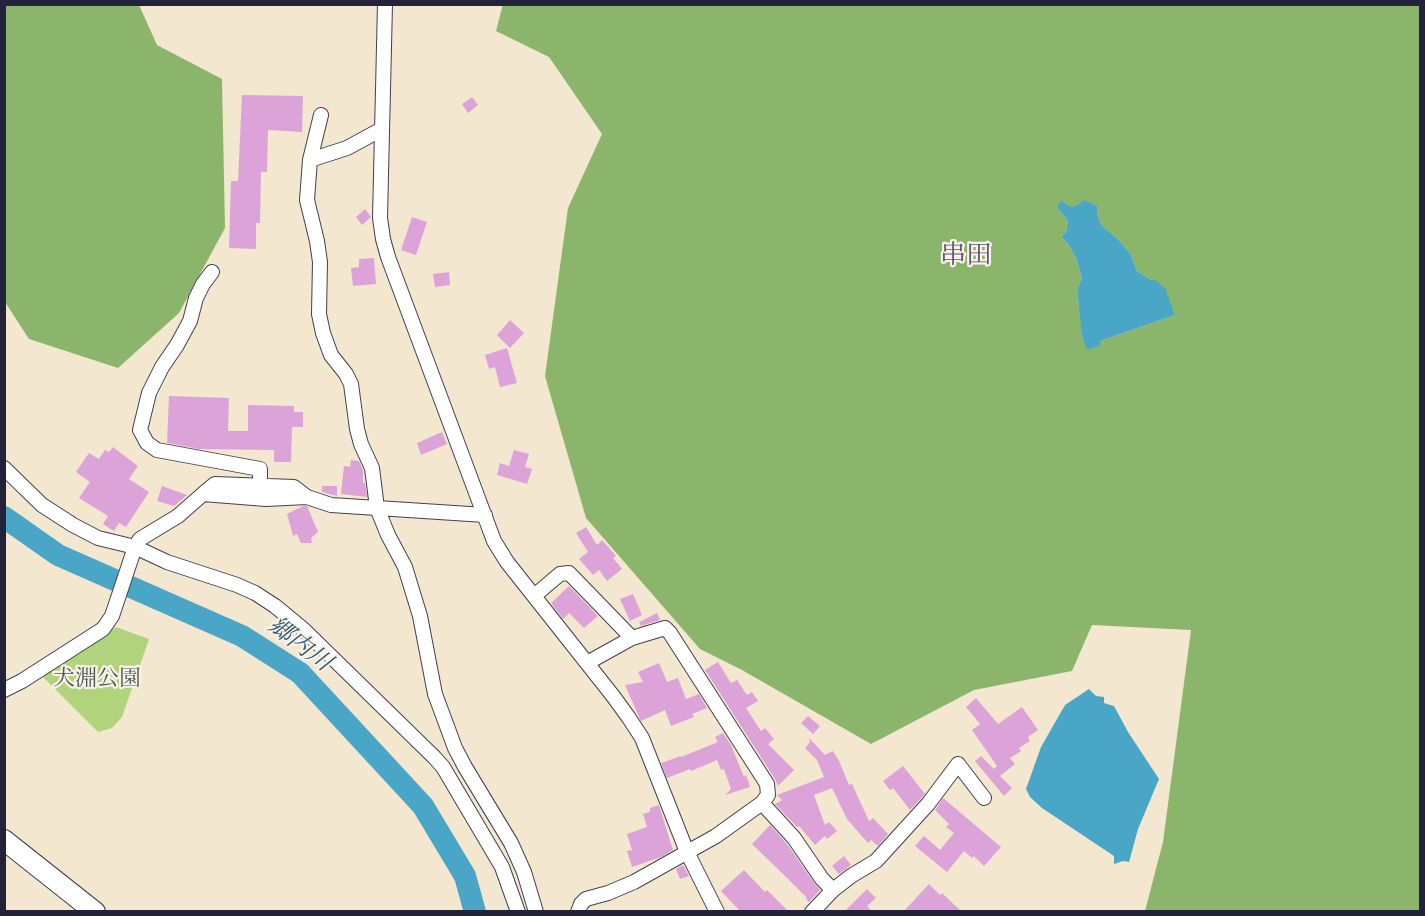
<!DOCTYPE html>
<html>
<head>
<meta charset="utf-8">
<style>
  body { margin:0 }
  #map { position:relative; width:1425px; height:916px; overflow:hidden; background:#f3e7d0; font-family:"IM FELL French Canon",serif }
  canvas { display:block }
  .frame { position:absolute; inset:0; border:6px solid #22223b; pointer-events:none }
</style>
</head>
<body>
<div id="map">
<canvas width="1425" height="916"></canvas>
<div class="frame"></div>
</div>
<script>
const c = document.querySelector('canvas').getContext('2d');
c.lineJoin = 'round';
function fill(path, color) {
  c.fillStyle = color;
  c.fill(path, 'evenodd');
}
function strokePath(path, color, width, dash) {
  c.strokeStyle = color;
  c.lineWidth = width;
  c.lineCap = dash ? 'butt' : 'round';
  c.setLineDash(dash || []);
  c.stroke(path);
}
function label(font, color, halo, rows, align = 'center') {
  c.font = font + ' "IM FELL French Canon","Noto Serif JP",serif';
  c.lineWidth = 4.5;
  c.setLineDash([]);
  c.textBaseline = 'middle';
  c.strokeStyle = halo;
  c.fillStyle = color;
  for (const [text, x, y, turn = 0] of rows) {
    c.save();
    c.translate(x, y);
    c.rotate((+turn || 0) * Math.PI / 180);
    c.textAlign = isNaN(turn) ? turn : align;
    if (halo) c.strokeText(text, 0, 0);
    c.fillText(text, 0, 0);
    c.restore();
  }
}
fill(new Path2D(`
  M116,627l33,12 -27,78 -10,11 -14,4 -58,-58z`), '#b1d37c');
fill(new Path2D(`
  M5,4l134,1 18,40 65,34 3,149 -46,85 -61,55 -89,-29 -24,-37z
  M503,4l917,1v906h-275l18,-69 28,-212 -99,-5 -20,46 -98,19 -103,54 -129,-74 -42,-21 -114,-131 -41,-142 23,-168 34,-74 -53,-77 -53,-26zM1079,204l18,10 5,12 15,12 14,17 6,16 14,9 24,35 -75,26 -21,-34 -2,-18 5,-10 -6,-21 -7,-13 -8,-8 5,-5 2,-11 -11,-14h14z`), '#8cb56c');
fill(new Path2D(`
  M1084,200l13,6v8l5,12 15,12 14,17 6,16 14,9h4l10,8 10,27 -75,26 1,4 -14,5 -5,-15 -5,-46 5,-10 -6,-21 -7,-13 -8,-8 5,-5 2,-11 -11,-14 4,-6 10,6 8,-3z
  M1089,689l7,7 8,1v6l10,3 14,26 31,47 -21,50 -9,33 -6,-1 -9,3v-8l-72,-48 -12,-11 -4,-8 15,-42 24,-42z`), '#49a6c7');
strokePath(new Path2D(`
  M4,517l54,38 184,81 58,37 123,133 42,70 10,36`), '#49a6c7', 22);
fill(new Path2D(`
  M242,95l61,1 -1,36 -34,-2 -1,42h-6l-1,51h-4v26l-27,-1 2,-67h7z
  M472,97l6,8 -10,8 -6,-9z
  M365,209l6,8 -9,8 -6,-8z
  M412,217l15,5 -11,33 -15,-5z
  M374,258l2,26 -23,2 -2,-18 8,-1v-8z
  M449,272l1,13 -15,2 -2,-13z
  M510,320l14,13 -14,15 -13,-13z
  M507,348l10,35 -17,4 -5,-20 -6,2 -4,-14z
  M169,396l60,2 -1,33h20v-26l46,1v6h9v15h-11l-1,35h-17v-12l-75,-1 -32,-6z
  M442,432l5,12 -26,11 -4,-12z
  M113,447l25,19 -9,13 20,13 -23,35 -7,-4 -5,8 -11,-7 5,-8 -29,-18 11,-16 -14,-10 13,-19 10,6 6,-9 4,2z
  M514,450l15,4 -4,13 7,2 -5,15 -30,-9 3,-12 9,3z
  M351,460l8,1 4,9v13h2l2,14 -26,-3 3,-28 6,1z
  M162,486l25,9 -13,11 -17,-5z
  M322,486h15v10l-15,-4z
  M303,506h4l11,26 -7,6 1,5h-11l-4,-9 -4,2 -6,-22z
  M586,527l11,18 5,-5 14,16 -3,2 9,11 -15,12 -8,-11 -6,5 -14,-16 9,-7 -12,-19z
  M569,586l29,30 -14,12 -15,-15 -6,6 -12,-16z
  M633,594l9,21 -12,6 -10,-22z
  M657,613l3,7 -19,6 -2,-4z
  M718,662l13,21 6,-3 10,15 5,-3 6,9 -12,7 15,23 4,-3 9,11 -6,5 26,26 -16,16 -3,-7 -70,-109z
  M659,663l8,19 11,-4 8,21 13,-5 8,14 -15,6 2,3 -23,9 -6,-16 -24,11 -16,-36 18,-3 -5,-10z
  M976,698l22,26 24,-17 16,23 -10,7 2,4 -11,7 2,3 -11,7 5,6 -15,12 12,12 -8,8 -29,-35 6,-5 13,13 3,-3 -25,-36 8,-6 -14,-17z
  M808,716l12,10 -7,8 -12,-11z
  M723,733l8,12 13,32 2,-2 4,12 -25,8 6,-6 -7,-20 -3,1 -4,-10 -26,11 -1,-2 -23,9 -6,-15 20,-7v1l37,-15 -3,-5z
  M809,738l16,17 8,-4 6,10 10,24 3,-1 17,37 4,-3 15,16 -10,12 -7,-6 -3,3 -21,-24 -15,-31 -18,7 11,30 4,-3 8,9 -10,8 -2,-3 -10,9 -16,-19 -2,1 -22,-23 7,-4 -5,-5 47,-18 -7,-17 -12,-12 5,-6z
  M903,766l22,28 -15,16 -17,-22 -3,2 -7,-9z
  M943,798l58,49 -17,19 -10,-10 -2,2 -8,-7 -17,21 -32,-26 9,-10 16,14 14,-17 -8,-6 3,-3 -14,-14z
  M659,805l14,45 -12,7 -29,10 -5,-16 5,-1 -5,-16 20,-7 -4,-13 7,-2v-4z
  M770,825l17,19 28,40 5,6 -11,12 -3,-3 1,-1 -24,-24 -31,-30z
  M844,856l7,9 -12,9 -7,-8z
  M683,865l6,11 -9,3 -4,-10z
  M744,870l21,22 2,-2 22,22h-48l-20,-21z
  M929,884l11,11 2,-2 20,19h-59z
  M867,889l9,9 -9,8 5,6h-28z`), '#dca3d8');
const minor = new Path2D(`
  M385,4l-5,214 3,21 5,18 106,284 13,21 106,134 16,22 13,20 45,114 30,60
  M321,115l-11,45 -3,40 10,41 3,21 -1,52 4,19 8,22 15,19 5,10 6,45 4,15 11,24 5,40 11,27 17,32 15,49 15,78 20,54 10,19 46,76 13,29 12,40
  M310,160l37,-12 35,-19
  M212,272l-9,12 -7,14 -6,23 -13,24 -15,22 -13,26 -9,37 7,13 10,7 103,19v17
  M4,468l38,37 31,20 25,13 37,9 32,15 70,23 18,8 20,13 29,24 130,127 9,10 59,100 16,45
  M203,494l12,-10 79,3 13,10
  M534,596l26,-22 9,-1 63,65 33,-10 5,5 97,151 1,11 -6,8 -46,33 -82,46 -26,11 -22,6 -5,5 -3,8
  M587,663l45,-25
  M4,690l18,-9 81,-52 9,-13 23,-69 5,-8 38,-23 25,-22 63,5 41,-2 24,8 154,10
  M762,803l32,35 28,41 11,11 18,-14 25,-15 52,-57 30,-40 26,34
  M812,912l21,-22`);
const secondary = new Path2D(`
  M4,840l91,72`);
strokePath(minor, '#414051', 16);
strokePath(secondary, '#414051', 22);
strokePath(minor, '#fff', 14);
strokePath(secondary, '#fff', 20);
label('22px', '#4d574e', '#f7f3e8', [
  ["犬淵公園",97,680]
]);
label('italic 24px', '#325773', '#f7f3e8', [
  ["郷内川",299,645,37]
]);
label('26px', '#634f72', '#f7f3e8', [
  ["串田",966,257]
]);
</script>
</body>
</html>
